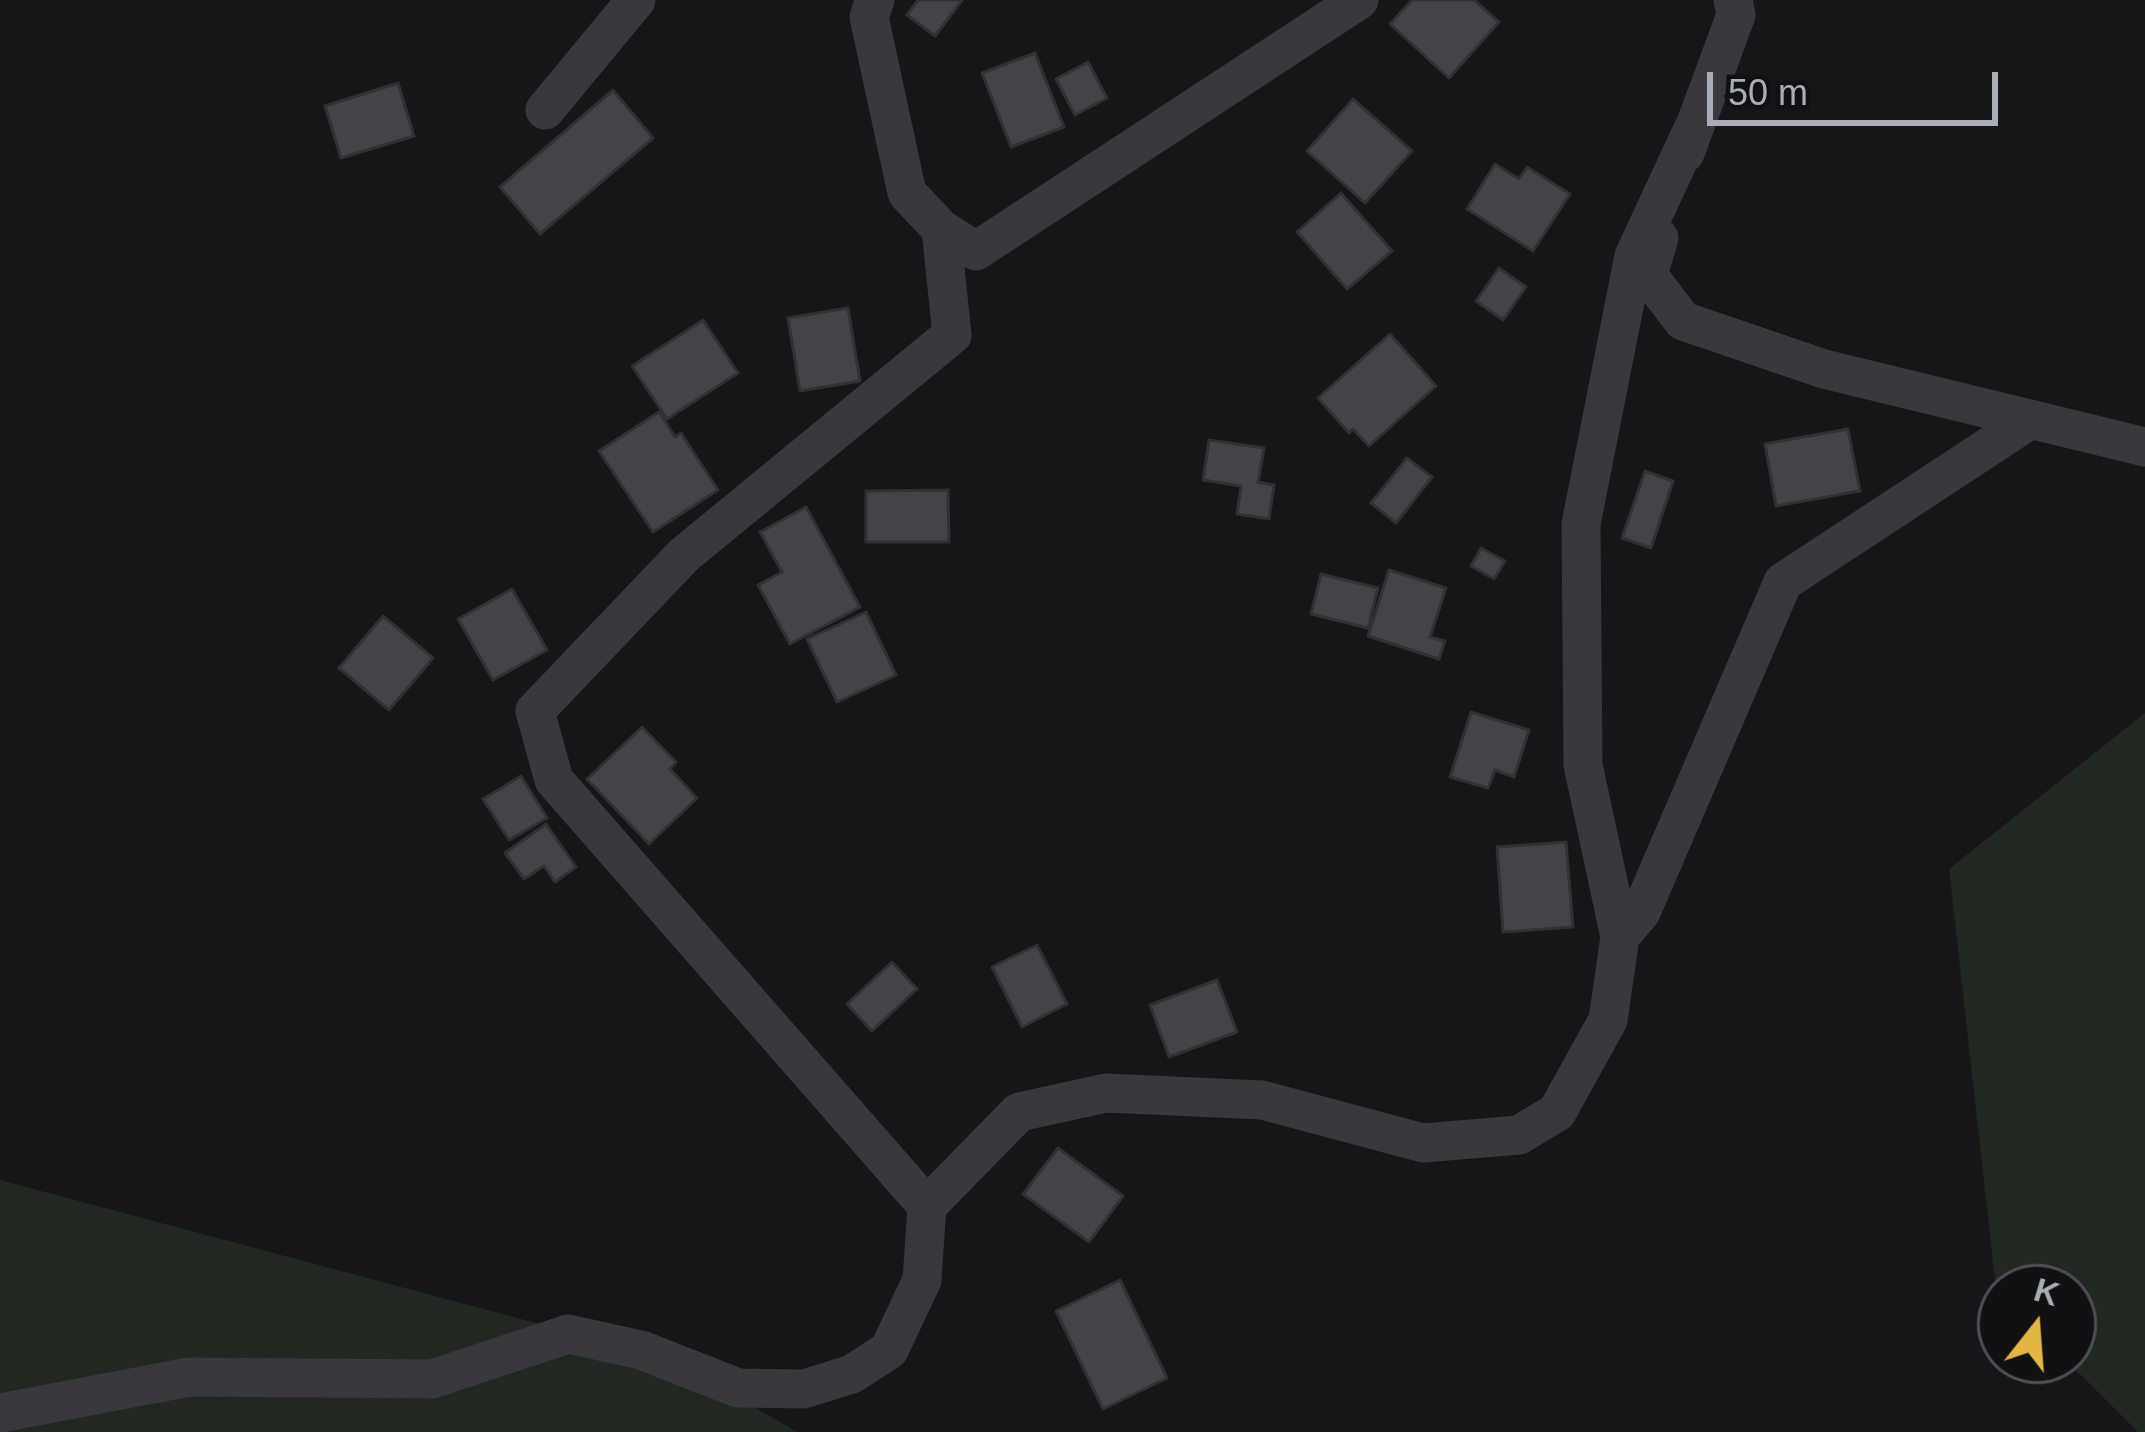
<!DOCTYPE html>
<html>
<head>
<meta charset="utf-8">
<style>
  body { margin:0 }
  #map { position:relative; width:2145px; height:1432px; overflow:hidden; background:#161618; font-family:Arial,sans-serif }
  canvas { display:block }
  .north { position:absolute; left:1977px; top:1264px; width:120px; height:120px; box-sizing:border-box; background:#111113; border:3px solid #4e4f55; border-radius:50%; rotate:17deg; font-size:33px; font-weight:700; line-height:48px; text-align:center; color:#a9adb7 }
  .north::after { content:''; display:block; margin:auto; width:42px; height:54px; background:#e3b643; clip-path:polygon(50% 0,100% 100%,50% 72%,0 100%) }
  .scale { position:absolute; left:1707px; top:72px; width:291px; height:54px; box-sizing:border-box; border:6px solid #a9adb7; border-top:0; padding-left:15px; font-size:36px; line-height:42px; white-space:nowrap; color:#a9adb7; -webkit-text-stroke:9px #111113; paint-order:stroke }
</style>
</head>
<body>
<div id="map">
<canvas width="2145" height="1432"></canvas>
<div class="north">K</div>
<div class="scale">50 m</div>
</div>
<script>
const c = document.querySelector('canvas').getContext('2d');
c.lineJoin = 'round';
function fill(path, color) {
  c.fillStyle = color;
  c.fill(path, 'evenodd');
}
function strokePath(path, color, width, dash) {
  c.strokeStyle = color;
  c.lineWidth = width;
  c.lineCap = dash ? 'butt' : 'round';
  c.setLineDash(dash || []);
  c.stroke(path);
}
fill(new Path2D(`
  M2145,713v719h-7l-72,-72h7v-72h-72v6l-5,-5 -47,-420z
  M0,1180l671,179 126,73h-797z`), '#212822');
const building = new Path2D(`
  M918,0h44l-27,36 -28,-21z
  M1412,0h62l25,22 -50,56 -59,-54z
  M1035,53l29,74 -53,20 -29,-74z
  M1088,62l19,36 -32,17 -19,-36z
  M398,83l16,53 -73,22 -16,-52z
  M613,90l40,48 -113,96 -40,-47z
  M1353,99l59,52 -47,52 -58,-52z
  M1495,164l24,15 8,-12 43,27 -37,57 -66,-42z
  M1341,193l51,58 -45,38 -50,-57z
  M1499,268l27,19 -23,33 -27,-19z
  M848,308l12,73 -60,10 -12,-73z
  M703,320l35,53 -71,46 -35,-53z
  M1390,334l46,52 -67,60 -16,-17 -4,4 -31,-35z
  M659,412l16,25 6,-4 37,57 -65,42 -54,-81z
  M1848,429l12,62 -84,15 -11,-62z
  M1209,440l55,8 -6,34 16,3 -5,34 -32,-5 4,-28 -38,-6z
  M1407,458l25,19 -36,46 -25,-20z
  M1645,471l28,10 -22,67 -29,-10z
  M948,490l1,52h-83v-51z
  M806,507l54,100 -70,37 -32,-59 24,-13 -22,-40z
  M1481,548l24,13 -11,18 -23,-13z
  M1389,570l57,18 -16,49 15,4 -6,18 -71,-23z
  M1321,574l57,14 -10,40 -57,-14z
  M512,589l35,61 -54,30 -35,-61z
  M866,612l30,63 -59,27 -30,-63z
  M383,616l50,42 -44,52 -50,-42z
  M1471,712l58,18 -15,47 -19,-7 -7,18 -38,-11z
  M642,727l34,35 -6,7 27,29 -48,46 -62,-65z
  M521,776l26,42 -38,22 -26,-41z
  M546,824l30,43 -21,15 -11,-16 -20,13 -19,-26z
  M1566,842l7,85 -70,5 -6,-85z
  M1037,945l30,59 -45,23 -30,-60z
  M892,962l25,27 -45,42 -25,-27z
  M1217,980l20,52 -68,25 -19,-52z
  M1058,1148l65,48 -34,46 -66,-48z
  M1120,1280l47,98 -64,31 -47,-98z`);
fill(building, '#434348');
strokePath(building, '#313134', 3);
strokePath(new Path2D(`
  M875,0l-6,17 38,176 34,36 35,22 383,-251
  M545,110l91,-110
  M1685,153l51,-138 -3,-15
  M1659,238l-11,37 35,46 141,48 321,78
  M1620,937l-37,-172 -2,-241 53,-268 59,-127
  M927,1206l-373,-426 -19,-69 149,-156 268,-220 -11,-106
  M0,1413l189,-36 243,2 136,-45 73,16 97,38 66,1 48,-15 37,-24 33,-70 5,-74 92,-94 87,-19 156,7 161,43 96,-8 38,-23 51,-92 12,-83 21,-25 142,-330 248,-163`), '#38383d', 39);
</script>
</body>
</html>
